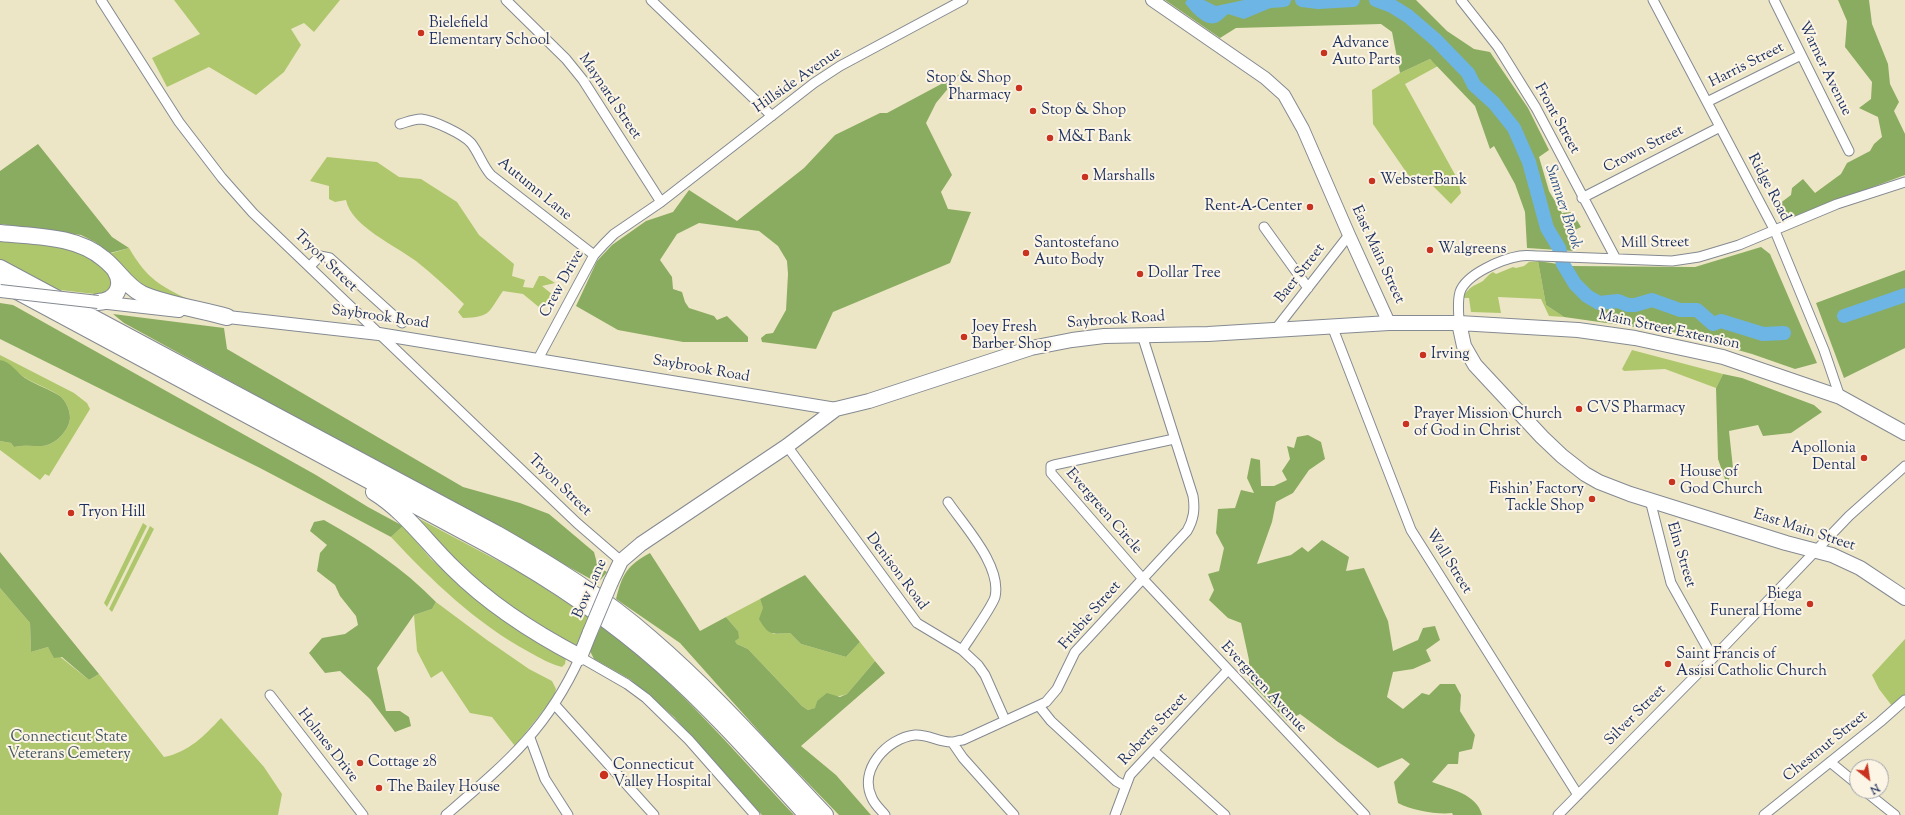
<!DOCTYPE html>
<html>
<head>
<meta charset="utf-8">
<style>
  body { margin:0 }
  #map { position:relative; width:1905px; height:815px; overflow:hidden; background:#ede6c6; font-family:"Sorts Mill Goudy",serif }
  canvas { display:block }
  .north { position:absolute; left:1849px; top:759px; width:40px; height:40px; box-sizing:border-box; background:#fcf5e5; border:1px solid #a2a6af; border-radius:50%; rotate:150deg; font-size:11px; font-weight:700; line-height:16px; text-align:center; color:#1b2f5e }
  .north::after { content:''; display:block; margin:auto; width:14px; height:18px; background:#c8321e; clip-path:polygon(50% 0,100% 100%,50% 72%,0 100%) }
</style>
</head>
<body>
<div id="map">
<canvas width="1905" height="815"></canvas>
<div class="north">N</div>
</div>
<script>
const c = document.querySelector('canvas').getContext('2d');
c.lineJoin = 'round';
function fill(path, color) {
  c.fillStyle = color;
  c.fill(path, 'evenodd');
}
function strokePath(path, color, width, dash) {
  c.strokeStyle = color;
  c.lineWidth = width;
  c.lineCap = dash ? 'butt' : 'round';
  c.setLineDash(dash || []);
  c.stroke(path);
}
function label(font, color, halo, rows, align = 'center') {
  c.font = font + ' "Sorts Mill Goudy",serif';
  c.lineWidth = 4;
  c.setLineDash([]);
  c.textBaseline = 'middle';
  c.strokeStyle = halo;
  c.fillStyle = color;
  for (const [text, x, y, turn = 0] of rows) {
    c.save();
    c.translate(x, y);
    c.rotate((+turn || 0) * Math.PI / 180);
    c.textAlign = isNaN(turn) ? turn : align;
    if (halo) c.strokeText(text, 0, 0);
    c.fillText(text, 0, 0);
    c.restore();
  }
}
fill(new Path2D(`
  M174,0h166l-26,32 -10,-9 -13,6 10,16 -17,27 -28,23 -47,-28 -42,20 -15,-29 48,-24z
  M1430,59l8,7 -33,18 53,96 3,13 -10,11 -18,-18 -12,-2 -10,-5 -38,-55 -1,-34 28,-17z
  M327,157l50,5 22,15 22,2 36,23 22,33 35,29 -2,12 13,4 -2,7 10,1 6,-12h5l11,7 -13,3 11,9 -5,11 -8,2 -17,-14 -20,-3c-15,21 -11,26 -40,27l-5,-6 6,-8c-15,-15 -32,-30 -48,-43 -20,-15 -65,-35 -70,-61l-11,2 -6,-3v-13l-19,-5z
  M0,239l66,7 37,19 12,18 -12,12 -51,-6 -52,-29z
  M129,248c18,31 31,38 63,53l-51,-13 -32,-34z
  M1538,261l8,44 18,12 -15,-1 -8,-17 -43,-2 3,16 -30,-1 -2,-14h-5v-3c8,-10 10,-9 19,-14 3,-3 6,-7 10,-9l3,2 17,-7 3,1 8,-2 5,-4z
  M1632,350l91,24 -7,14 -51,-19 -41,2 -2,-2z
  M0,355l74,38 13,10 3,6 -41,67 -4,-2 -5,6 -40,-30v-9l11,2 3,4c9,-2 18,-1 28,-1 13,-1 27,-15 28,-28 0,-8 -4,-17 -10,-22 -13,-9 -30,-13 -43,-24l13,13 28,20 2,10 -12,7c-20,-9 -28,3 -48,-13v-44l6,-3 -6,-2z
  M414,516l109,58 66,43 -12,28 -6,1 -6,-1 -99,-69z
  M143,523l4,3 -40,81 -3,-4z
  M150,526l4,3 -42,83 -3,-3z
  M403,526l28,33 43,38 92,61 -1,6 -3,3c-12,-3 -22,-9 -33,-15 -52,-28 -98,-72 -138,-115z
  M0,588l30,35 1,29 17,-5 41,33 10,-6 65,83c25,-5 40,-21 57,-39l43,49 18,27 -4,21h-278z
  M760,599l13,35 17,-1 11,11 45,13 14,-15 15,19 -28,33c-10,4 -22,2 -30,7l-1,7 -8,2 -6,-4 -54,-57 -11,-5 -2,-3 3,-10 -12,-14z
  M436,602l51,38 42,29 23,12 4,8 -2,8 -39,49 -23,-29 -22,-4 -28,-42 -11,7 -14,-27 -3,-36 18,-6z
  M1905,639v56l-13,11 -13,-17 -7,-14z`), '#aec76d');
fill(new Path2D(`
  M1165,0h251l31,31 27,18 16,3 38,56 21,42 -10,7 10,34 13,22 10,-1 9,15 -8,4v20l-46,-3 -2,-36 -10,-28 -21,-38 -4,3 -15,-43 -45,-47 -30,14 -8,-41 -11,-8 -145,4 -16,10z
  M1838,0h31l3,24 16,40 2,20 9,18 -5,9 11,23v41l-59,22 -58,25 -13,-15 16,-12 1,-7 11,-9 12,14 26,-19 6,-11 23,-12 4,-7 8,-7 -4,-20 -19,-9 12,-9 1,-17 -27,-35 2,-26z
  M960,74l-24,29 -10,20 26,52 -11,17 7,17 23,3 -21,51 -117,49 -17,37 -54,-7 -1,-4 5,-4 7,-1 13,-23 2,-36 -1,-13 -9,-15 -19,-15 -60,-8 -22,11 -17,26 12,17 1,12 9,3 3,10 4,6 25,8 3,4 10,-4 21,21v5h-65l-65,-12 -42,-24 21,-45 15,-16 34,-24 27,-9 16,-22 48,31 67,-53 31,-33 45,-22h7z
  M38,144l74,93 17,11 -19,5 -15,-11 -14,-7 -81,-11v-53z
  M1761,247l9,7 47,109 -22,6 -43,-15 -75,-21 -113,-16 -18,-12 -8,-44 33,5 124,1z
  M1905,270v78l-61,30 -28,-75z
  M0,303l13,2 303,170 52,32 35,19 -12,11 -131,-69 -260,-129z
  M113,314l111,14 3,21 236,138 57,16 29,11 45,38 4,15 9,5 -9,11 -474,-260z
  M0,360c10,1 17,13 25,18 11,7 24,11 35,18 6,5 10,14 10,22 -1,13 -15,27 -28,28 -10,0 -19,-1 -28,1l-3,-4 -11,-2z
  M1723,374l19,4 72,27 8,7 -31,21 -28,3 -5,-11 -29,6 4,37 -6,17 -9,-26 -2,-71z
  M1308,435l13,7 4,17 -16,11 -16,23 -17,9 -4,20 -15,42 34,-9 11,-8 6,5 14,-12 27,17 -3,14 18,-3 24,53 5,30 25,-11 5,-12 12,-2 5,14 -14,10 5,11 -18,8 -20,3 -6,25 16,12 19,-16 7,2 11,-11h15l6,11 -1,16 15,24 -3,14 -13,3 -1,12h-10l-16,18c18,7 45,12 50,33h-29l-1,-2c-14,2 -41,-3 -54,-10l-4,-21 16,-18 -8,-6 -24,10 -40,-26 -38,-28 -13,7 -38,-40v-21l-8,-37 -13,-5 -19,-18 5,-10 -6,-16 11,-3 5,-23 -8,-15 2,-24 17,-1 6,-18 13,3 -7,-15 4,-20 9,2 1,26h13l13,-6 -5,-9 8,-12 -3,-13 7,2 3,-11z
  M324,520c41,23 79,48 112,82l-4,7 -18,6 -37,53 9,43h14l9,6 2,9 -16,6 -25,-33 -30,-28 -15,2 -16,-20 13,-15 23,-4 13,-9 -2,-9 -16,-20 -5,-11 -18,-14 3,-18 7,-8 -17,-14 4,-9z
  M0,552l85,105 14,17 -10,6 -27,-23 -8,1 -6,-11 -17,5 -1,-29 -30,-35z
  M650,553l50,78 26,-14 12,14 1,7 -4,3 2,3 11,5 54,57 6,4 7,-2 2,-7 10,-8 13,4 7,-3 28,-33 10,12 -84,73 35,29 35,40h-32l-66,-68 -93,-104 -64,-44c6,-24 11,-34 34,-46z
  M805,575l55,67 -14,15 -45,-13 -11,-11c-19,1 -21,3 -31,-14l4,-11 -3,-9z
  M601,626c73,52 131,124 193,189h-32l-88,-98 -43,-37 -37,-21 -4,-8z`), '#8aac60');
fill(new Path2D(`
  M1187,0h17l12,6 28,-6h28l1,7 -29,12 -16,-5c-4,3 -9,9 -13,9 -11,3 -24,-12 -30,-20z`), '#6db5e4');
strokePath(new Path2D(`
  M1302,0l16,2 35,-2
  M1376,0l16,6 16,10 28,24 32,33 6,12 20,18 20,25 15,34 18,66 12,20 4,16 12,20 12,12 12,7 19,-2 10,4h7l17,-5 28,10h17l16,14 8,-3 42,13 21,-1
  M1255,2c10,-2 19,0 29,-2
  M1844,316l61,-21`), '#6db5e4', 14);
const street = new Path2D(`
  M101,0l78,122 43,56 31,35 324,310 44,38
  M506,0l60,59 17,21 78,122
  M651,0l121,116
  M1461,0l37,47 38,61 80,151
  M1653,0l122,231 49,119 16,47
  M1774,0l75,151
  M1707,102l94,-47
  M400,124c7,-2 14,-5 21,-5 12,1 42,15 50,24 8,10 11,22 20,32l103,80
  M1582,198l138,-71
  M1264,227l44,61
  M310,266l10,-10 10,2 72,65
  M1459,323c0,-10 -2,-21 1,-31 6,-18 42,-33 60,-36 6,-1 13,0 19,0l133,5 27,-4 40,-12 98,-41 68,-22
  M1332,326l79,204 167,265
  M1275,330l74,-95
  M538,359l56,-104 10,-11 10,-10 47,-32 153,-119 26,-17 123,-66
  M1174,439l-120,26 -3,1v7l92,106 222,236
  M787,446l130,177 45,27 16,15 7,10 20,45
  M1650,500l21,83 42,75
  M948,502c17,25 54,64 47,95 -3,10 -26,42 -33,53
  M270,695l93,120
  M555,705l99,110
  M1039,706l12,15 65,60 9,5
  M530,738l15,41 23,36
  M952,742l11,16 51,57
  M1154,751l71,64
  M1830,762l27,22
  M1865,791l30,24
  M446,815c59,-51 101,-85 134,-158l47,27 19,14 43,42 66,75
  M885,815c-4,-5 -10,-10 -13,-17 -14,-28 15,-60 43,-63 12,-1 24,7 36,7 4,0 8,-2 12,-2l83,-38 11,-13 18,-37 112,-121c7,-12 8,-22 6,-35l-51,-161
  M1115,815l15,-40 97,-104
  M1558,815l155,-157 136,-142 56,-50
  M1764,815l116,-93 25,-22`);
const secondary = new Path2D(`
  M1152,0l113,78 19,17 19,34 46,106 40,88
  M99,302l80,9
  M219,316l160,18 457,75`);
const primary = new Path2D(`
  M1459,323l5,23 11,19 67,72 20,19 23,18 14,8 31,12 156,49 46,12 28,13 45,30
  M611,582l10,-21 20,-17 146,-98 49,-37 33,-8 162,-53 41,-8 32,-4 104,-2 181,-11h70l119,7 57,8 88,19 117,40 65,36
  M580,657l10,-25`);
const highway = new Path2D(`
  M0,233c35,4 76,2 104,26 14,11 22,27 38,35 22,10 61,16 85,23
  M0,268l497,266c54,31 106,63 153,104 63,54 118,117 175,177
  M0,282l491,264c61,34 119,73 171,119 52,46 98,99 145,150
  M98,302c18,-1 27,-16 17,-32
  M374,492c31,19 53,51 79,76 37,37 81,65 127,89`);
strokePath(street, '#848a92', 11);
strokePath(secondary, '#848a92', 14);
strokePath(primary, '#848a92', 16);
strokePath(highway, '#848a92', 18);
strokePath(street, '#fff', 9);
strokePath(secondary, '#fff', 12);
strokePath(primary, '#fff', 14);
strokePath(highway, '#fff', 16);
const secondaryBridge = new Path2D(`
  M0,291l98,11`);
const primaryBridge = new Path2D(`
  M590,632l21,-50`);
strokePath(secondaryBridge, '#848a92', 14, []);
strokePath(primaryBridge, '#848a92', 16, []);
strokePath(secondaryBridge, '#fff', 12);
strokePath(primaryBridge, '#fff', 14);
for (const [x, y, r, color] of [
  [421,33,4,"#c8321e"],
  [1324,53,4,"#c8321e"],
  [1019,88,4,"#c8321e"],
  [1033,111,4,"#c8321e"],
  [1050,138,4,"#c8321e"],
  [1085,177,4,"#c8321e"],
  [1372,181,4,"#c8321e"],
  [1310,207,4,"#c8321e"],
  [1430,250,4,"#c8321e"],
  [1026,253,4,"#c8321e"],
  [1140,274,4,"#c8321e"],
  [964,337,4,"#c8321e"],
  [1423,355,4,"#c8321e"],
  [1579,409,4,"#c8321e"],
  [1406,424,4,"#c8321e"],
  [1864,458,4,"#c8321e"],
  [1672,482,4,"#c8321e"],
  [1592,499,4,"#c8321e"],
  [71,513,4,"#c8321e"],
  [1810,604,4,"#c8321e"],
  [1668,664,4,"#c8321e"],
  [360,763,4,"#c8321e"],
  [604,775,5,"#c8321e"],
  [379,788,4,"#c8321e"]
]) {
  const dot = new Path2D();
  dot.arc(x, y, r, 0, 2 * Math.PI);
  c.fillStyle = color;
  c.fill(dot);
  strokePath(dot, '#fcf5e5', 1.5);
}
label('15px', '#1b2f5e', '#fcf5e5', [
  ["Bielefield",429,24],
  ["Elementary School",429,41],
  ["Advance",1332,44],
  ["Auto Parts",1332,61],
  ["Stop & Shop",1011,79,"right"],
  ["Pharmacy",1011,96,"right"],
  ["Stop & Shop",1041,111],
  ["M&T Bank",1058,138],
  ["Marshalls",1093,177],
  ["WebsterBank",1380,181],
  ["Rent-A-Center",1302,207,"right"],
  ["Santostefano",1034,244],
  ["Auto Body",1034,261],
  ["Walgreens",1438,250],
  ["Dollar Tree",1148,274],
  ["Joey Fresh",972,328],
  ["Barber Shop",972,345],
  ["Irving",1431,355],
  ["CVS Pharmacy",1587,409],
  ["Prayer Mission Church",1414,415],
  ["of God in Christ",1414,432],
  ["Apollonia",1856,449,"right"],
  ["Dental",1856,466,"right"],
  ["House of",1680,473],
  ["God Church",1680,490],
  ["Fishin’ Factory",1584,490,"right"],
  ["Tackle Shop",1584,507,"right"],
  ["Tryon Hill",79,513],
  ["Biega",1802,595,"right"],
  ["Funeral Home",1802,612,"right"],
  ["Saint Francis of",1676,655],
  ["Assisi Catholic Church",1676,672],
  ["Cottage 28",368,763],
  ["Connecticut",613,766],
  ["Valley Hospital",613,783],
  ["The Bailey House",387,788]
], 'left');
label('15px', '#1b2f5e', '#fcf5e5', [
  ["Harris Street",1747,66,-27],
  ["Warner Avenue",1824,69,64],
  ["Hillside Avenue",798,81,-35],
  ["Maynard Street",609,97,56],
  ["Front Street",1556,119,61],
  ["Crown Street",1644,150,-27],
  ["Ridge Road",1768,188,62],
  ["Autumn Lane",534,190,39],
  ["Mill Street",1655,244,-1],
  ["East Main Street",1377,255,65],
  ["Tryon Street",325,262,44],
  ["Baer Street",1301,274,-52],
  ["Crew Drive",563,284,-61],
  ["Saybrook Road",380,318,8],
  ["Saybrook Road",1116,321,-4],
  ["Main Street Extension",1669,331,12],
  ["Saybrook Road",701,370,10],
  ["Tryon Street",559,486,44],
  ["Evergreen Circle",1103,512,49],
  ["East Main Street",1804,531,18],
  ["Elm Street",1680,555,73],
  ["Wall Street",1448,562,58],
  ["Denison Road",896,572,53],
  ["Bow Lane",591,589,-66],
  ["Frisbie Street",1091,616,-49],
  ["Evergreen Avenue",1263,688,47],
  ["Silver Street",1636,716,-45],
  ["Roberts Street",1154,730,-47],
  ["Holmes Drive",327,746,52],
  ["Chestnut Street",1826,747,-39]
]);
label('15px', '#405562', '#fcf5e5', [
  ["Connecticut State",69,738],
  ["Veterans Cemetery",69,755]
]);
label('italic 16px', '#345786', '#fcf5e5', [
  ["Sumner Brook",1562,207,72]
]);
</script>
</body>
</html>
